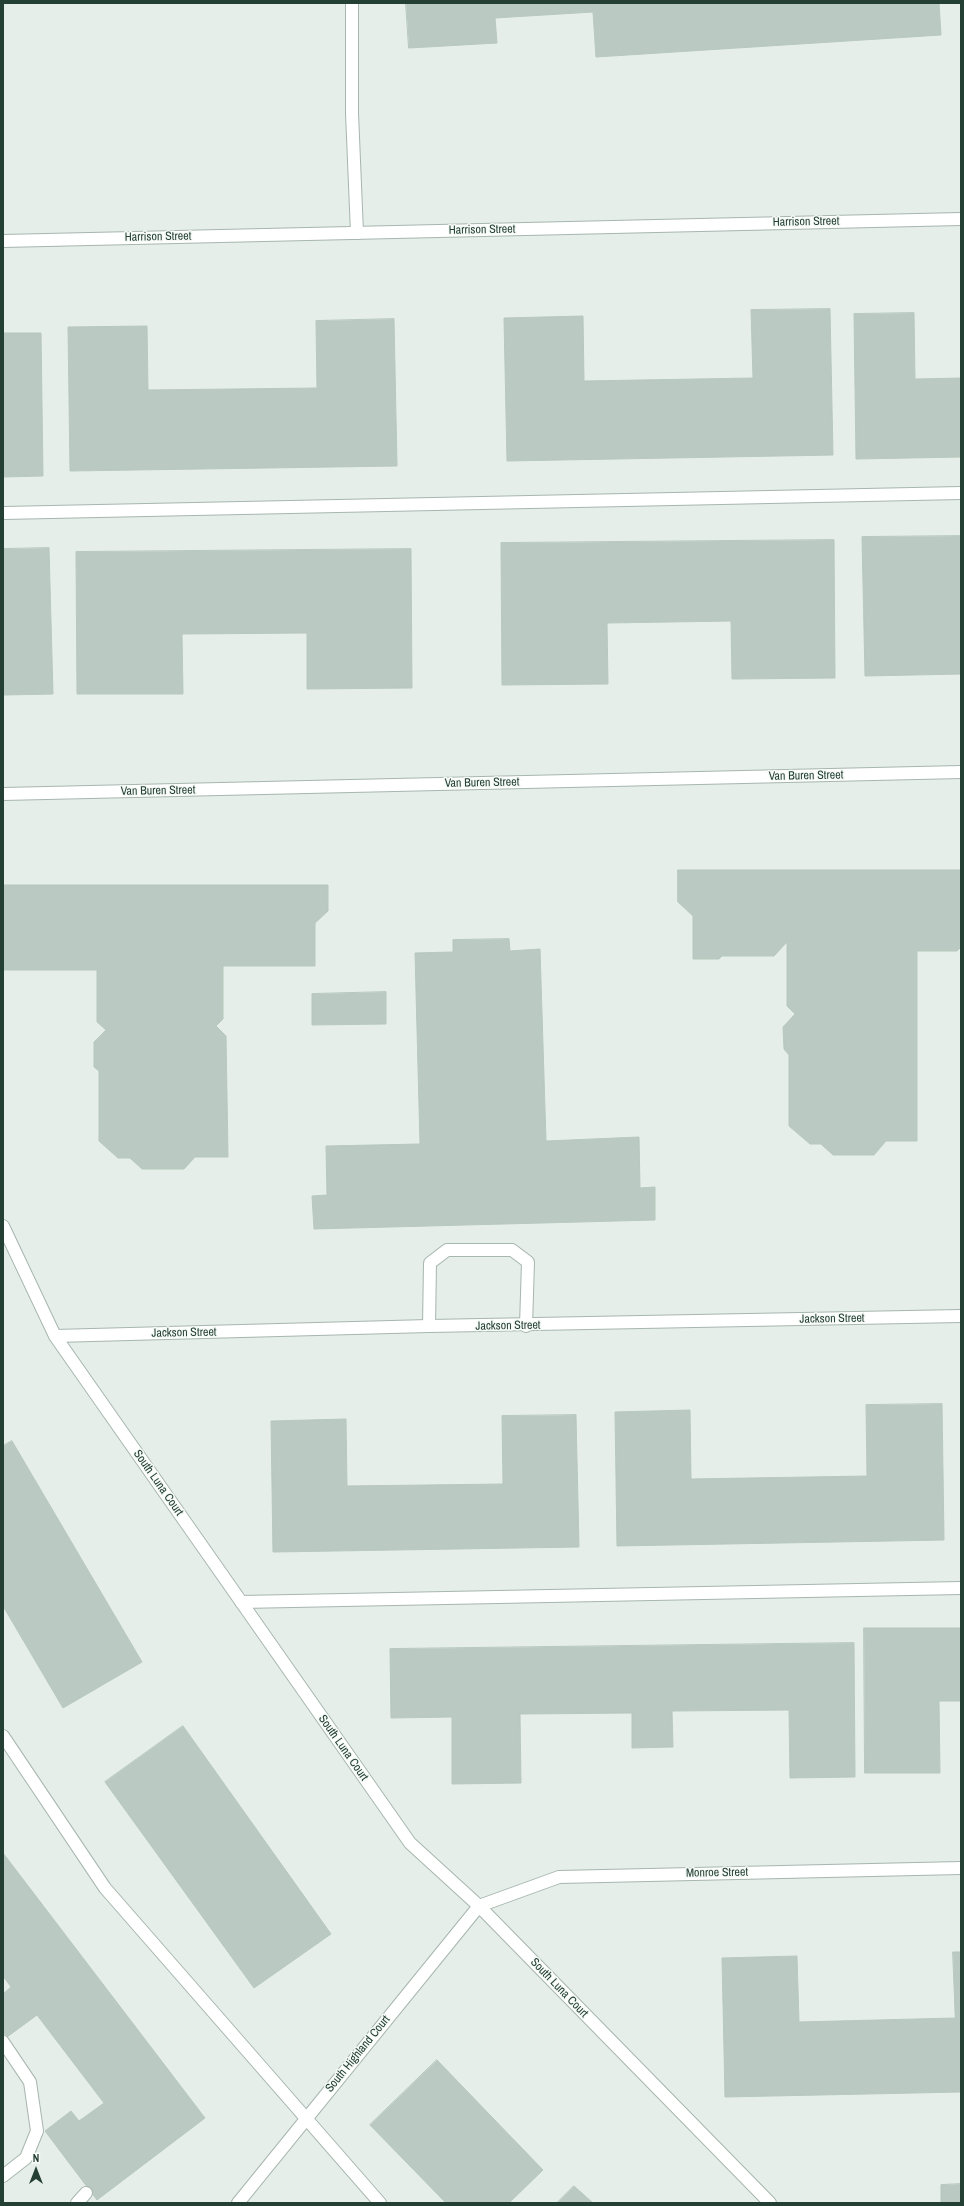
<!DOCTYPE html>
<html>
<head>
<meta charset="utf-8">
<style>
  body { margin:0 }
  #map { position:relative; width:964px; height:2206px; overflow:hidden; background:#e5eee9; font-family:"Archivo Narrow",sans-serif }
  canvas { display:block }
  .frame { position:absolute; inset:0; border:4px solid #244034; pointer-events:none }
  .north { position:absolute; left:16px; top:2150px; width:40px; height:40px; -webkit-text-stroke:3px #f6faf7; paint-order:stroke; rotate:0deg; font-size:11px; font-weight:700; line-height:16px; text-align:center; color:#244034 }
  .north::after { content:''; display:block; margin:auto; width:14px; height:18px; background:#244034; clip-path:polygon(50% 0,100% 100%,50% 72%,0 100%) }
</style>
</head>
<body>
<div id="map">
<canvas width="964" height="2206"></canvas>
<div class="frame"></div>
<div class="north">N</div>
</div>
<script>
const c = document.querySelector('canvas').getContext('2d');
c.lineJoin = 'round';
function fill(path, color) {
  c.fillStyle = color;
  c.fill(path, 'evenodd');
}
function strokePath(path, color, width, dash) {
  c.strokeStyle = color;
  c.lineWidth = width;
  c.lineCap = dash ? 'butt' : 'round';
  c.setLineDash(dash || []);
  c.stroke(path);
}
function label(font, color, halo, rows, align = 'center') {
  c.font = font + ' "Archivo Narrow",sans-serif';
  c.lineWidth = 3;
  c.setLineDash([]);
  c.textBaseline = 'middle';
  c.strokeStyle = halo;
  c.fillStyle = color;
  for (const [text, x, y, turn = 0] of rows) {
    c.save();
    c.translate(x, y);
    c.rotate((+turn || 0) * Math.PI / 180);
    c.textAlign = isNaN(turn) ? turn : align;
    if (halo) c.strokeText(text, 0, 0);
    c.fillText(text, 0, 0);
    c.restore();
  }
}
const building = new Path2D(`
  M406,3h533l2,32 -345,22 -3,-45 -98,6 2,25 -88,5z
  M830,309l3,146 -326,6 -3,-143 79,-2 1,65 169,-3 -2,-68z
  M914,313l1,66 46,-1v79l-105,2 -2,-145z
  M394,319l3,147 -327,5 -2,-144 79,-1 1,64 169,-2 -1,-67z
  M3,333h38l2,143 -40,1z
  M961,536v138l-96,2 -3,-139z
  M834,540l1,138 -103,1 -1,-58 -124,2 1,61 -106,1 -1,-142z
  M49,548l4,146 -50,1v-146z
  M411,549l1,139 -105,1v-56l-125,1 1,60h-106l-1,-142z
  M678,870h283v77l-4,4h-40v190h-31l-12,14h-41l-12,-11h-11l-21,-18v-71l-5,-6 -1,-22 12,-13 -8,-8v-64l-13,14h-52l-3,3h-26v-43l-15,-14z
  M3,885h325v26l-13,12v43h-92v53l-7,7 10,10 2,121h-33l-11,12h-42l-12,-11h-12l-19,-17v-70l-5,-4v-25l12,-12 -9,-8v-52h-94z
  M509,939l1,12 30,-2 6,192 93,-4 1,51 15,-1v33l-341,9 -2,-33 15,-1 -1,-49 94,-2 -5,-191 38,-1v-12z
  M386,992v32l-74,1v-31z
  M942,1404l2,136 -327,6 -2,-134 75,-2 1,69 176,-3 -1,-71z
  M576,1415l3,132 -306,5 -2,-131 75,-2 1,67 156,-2 -1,-68z
  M12,1441l130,221 -79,46 -60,-102v-160z
  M864,1628h97v73h-22l1,72h-75z
  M854,1643l1,134 -65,1 -1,-68 -117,1 1,36 -41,1v-35l-112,1 1,69 -69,1v-67l-61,1 -1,-69z
  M183,1726l148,208 -77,54 -149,-206z
  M3,1853l202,265 -108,82 -52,-69 26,-20 8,10 25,-18 -67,-88 -30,22 -4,-5v-38l8,-7 -8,-11z
  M953,1952h8v140l-236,5 -3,-139 75,-2 2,66 156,-4z
  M437,2060l106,110 -34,33h-63l-76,-78z
  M961,2184v19h-20v-18z
  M574,2186l19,17h-36z`);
fill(building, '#bac9c1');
strokePath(building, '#b7c8be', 1);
const service = new Path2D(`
  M352,3v110l5,120
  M3,513l958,-20
  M429,1326l1,-63 17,-13h65l16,12 -2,64
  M241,1602l720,-14
  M3,1736l102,152 275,315
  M3,2042l27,40 7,49 -11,27 -23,18
  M77,2203l9,-10`);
const minor = new Path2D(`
  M3,241l958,-22
  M3,794l958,-22
  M3,1226l52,110 355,507 69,63 291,297
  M55,1336l374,-10 532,-10
  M238,2203l241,-297 80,-29 402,-9`);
strokePath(service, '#a7b6af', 14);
strokePath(minor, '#a7b6af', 14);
strokePath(service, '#fff', 12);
strokePath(minor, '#fff', 12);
label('12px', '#244034', '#f6faf7', [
  ["Harrison Street",806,222,-1],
  ["Harrison Street",482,230,-1],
  ["Harrison Street",158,237,-1],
  ["Van Buren Street",806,776,-1],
  ["Van Buren Street",482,783,-1],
  ["Van Buren Street",158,791,-1],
  ["Jackson Street",832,1319,-1],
  ["Jackson Street",508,1326,-1],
  ["Jackson Street",184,1333,-1],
  ["South Luna Court",158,1483,55],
  ["South Luna Court",343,1748,55],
  ["Monroe Street",717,1873,-1],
  ["South Luna Court",559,1988,46],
  ["South Highland Court",358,2054,-51]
]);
</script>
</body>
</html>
